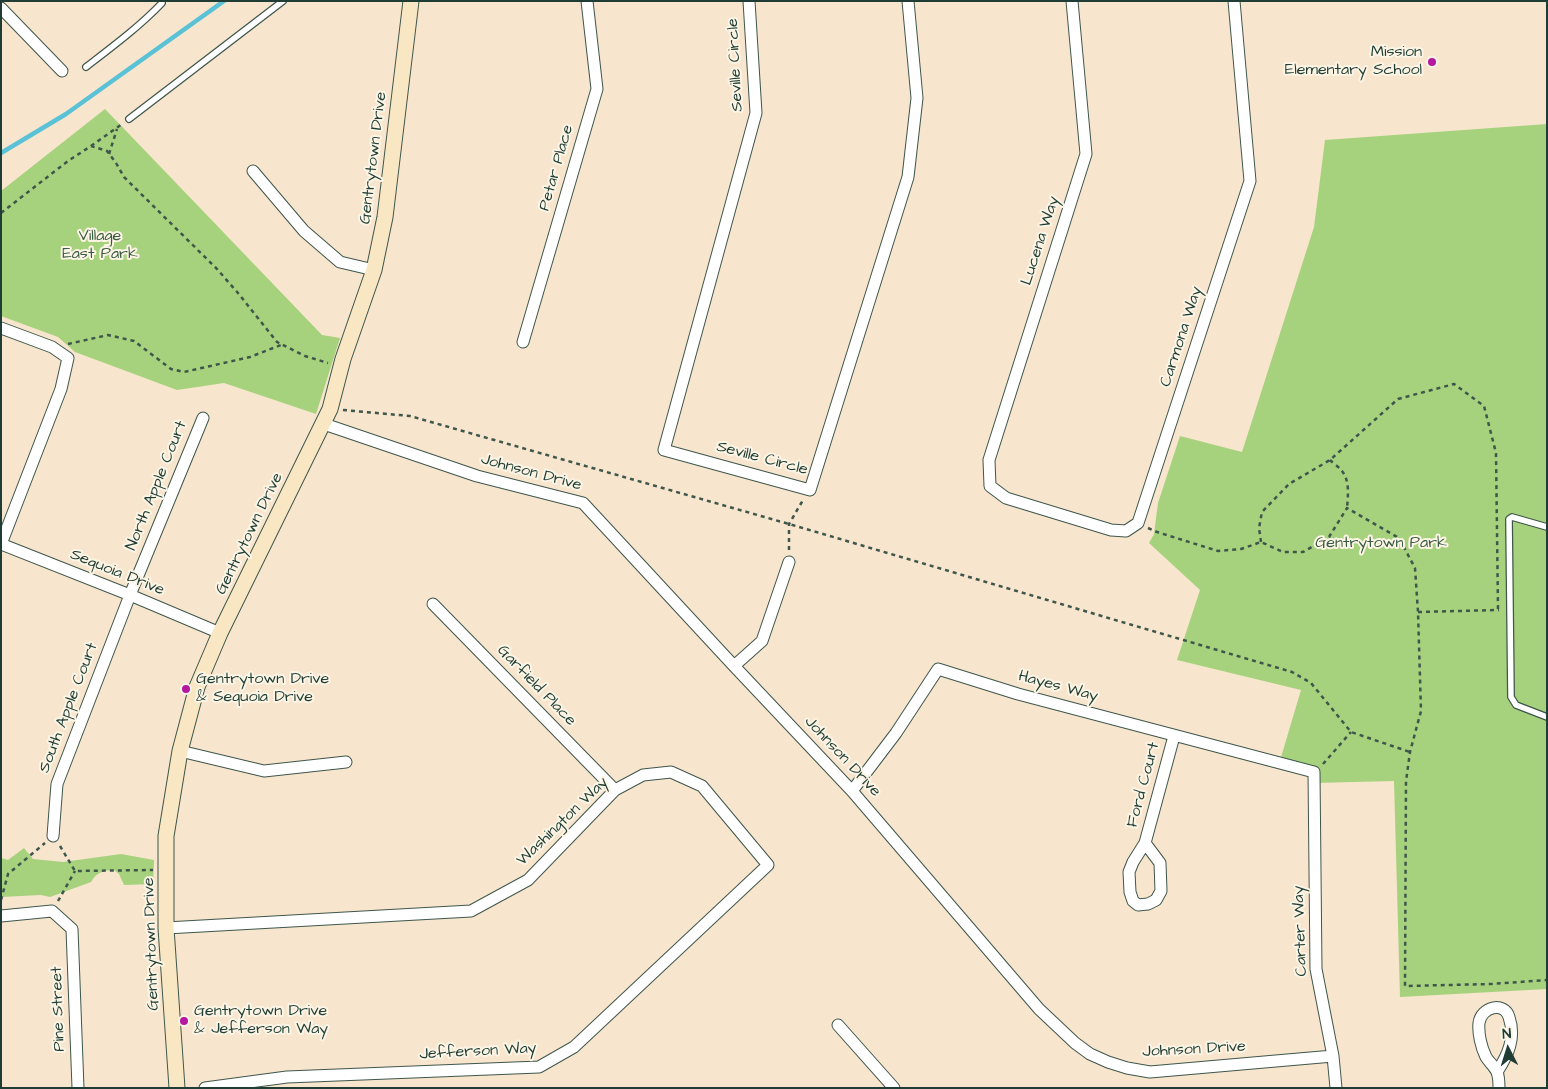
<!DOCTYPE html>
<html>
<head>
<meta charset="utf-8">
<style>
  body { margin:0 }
  #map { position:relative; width:1548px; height:1089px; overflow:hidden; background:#f7e5cd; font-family:"Architects Daughter",sans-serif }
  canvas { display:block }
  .frame { position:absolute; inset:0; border:2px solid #1f3d34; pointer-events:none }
  .north { position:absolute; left:1483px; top:1024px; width:50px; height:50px; -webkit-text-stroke:4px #fcf5e5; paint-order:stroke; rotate:355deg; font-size:14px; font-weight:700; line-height:20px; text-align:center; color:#1f3d34 }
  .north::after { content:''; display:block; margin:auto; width:18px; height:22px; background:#1f3d34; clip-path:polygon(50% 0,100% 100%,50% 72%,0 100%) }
</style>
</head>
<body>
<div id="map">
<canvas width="1548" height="1089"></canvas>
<div class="frame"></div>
<div class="north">N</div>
</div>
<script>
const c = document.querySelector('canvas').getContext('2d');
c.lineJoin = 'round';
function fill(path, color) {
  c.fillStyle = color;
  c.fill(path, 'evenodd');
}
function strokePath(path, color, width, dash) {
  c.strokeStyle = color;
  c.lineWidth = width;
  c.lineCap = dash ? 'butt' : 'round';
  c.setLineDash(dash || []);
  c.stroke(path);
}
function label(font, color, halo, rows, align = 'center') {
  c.font = font + ' "Architects Daughter",sans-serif';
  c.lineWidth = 4;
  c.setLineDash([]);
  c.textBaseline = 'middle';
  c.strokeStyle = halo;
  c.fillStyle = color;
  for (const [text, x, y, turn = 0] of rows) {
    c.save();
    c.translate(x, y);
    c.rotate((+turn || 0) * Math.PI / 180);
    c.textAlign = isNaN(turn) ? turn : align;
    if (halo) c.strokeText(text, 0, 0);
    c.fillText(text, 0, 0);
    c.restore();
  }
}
fill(new Path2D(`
  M105,109l217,226 18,3 -24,76 -92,-31 -47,7 -102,-38 -17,-15 -57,-21v-125z
  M1547,124v865l-147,8 -6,-216 -80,2v-11l-35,-8 22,-74 -124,-30 23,-70 -51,-47 5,-9 4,-31 22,-67 62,16 72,-225 11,-87z
  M24,848l9,11 30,3 58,-8 33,6 -1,24 -29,1 -5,-11 -5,-4c-11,0 -18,3 -23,12l-41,15 -9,-2 -40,2v-39l7,2z`), '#a7d27d');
strokePath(new Path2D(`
  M1,153l65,-39 158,-113`), '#5ac2d6', 4.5);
const lane = new Path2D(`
  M86,67c26,-20 53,-40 76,-64v-2
  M129,119l154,-118
  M1547,527l-35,-10 -3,2 2,178 5,8 31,12`);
const street = new Path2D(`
  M749,1l7,112 -92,337 146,40 98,-313 9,-79 -9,-97
  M1072,1l14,153 -97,306 1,26 16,12 105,32 15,1 12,-8 112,-342 -16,-180
  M1,8l61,63
  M253,171l51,60 36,31 34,8
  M1,328l51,19 16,11 -7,31 -60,155
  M523,342l74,-253 -10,-88
  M324,424l153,52 106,27 151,163 118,125 187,218 36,34 15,11 18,8 19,6 23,4 183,-16
  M1,544l129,51 90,38
  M433,604l182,186
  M734,666l28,-25 27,-79
  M180,751l84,20 82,-9
  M852,791l44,-58 42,-64 80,25 296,78 2,197 17,87 3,32
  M53,836l4,-52 73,-189 73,-177
  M1145,843l15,20 1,28 -5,9 -8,4 -10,1 -5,-4 -3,-9 -1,-20 4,-10 12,-19 29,-107
  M1,916l51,-5 20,18 6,159
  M166,928l305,-17 57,-31 87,-90 28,-15 28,-3 31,14 66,79 -194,182 -35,20 -252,10 -82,11
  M838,1025l56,63
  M1497,1072c11,-17 19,-34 12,-55 -5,-16 -28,-10 -30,6 -1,10 2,24 7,34 3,5 9,10 11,15 2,5 2,11 2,16`);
const secondary = new Path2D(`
  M177,1088l-11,-160v-92l14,-85 17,-64 23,-54 110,-224 13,-50 31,-89 11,-53 26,-216`);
strokePath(lane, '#3f564b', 8);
strokePath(street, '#3f564b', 13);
strokePath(secondary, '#3f564b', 17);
strokePath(new Path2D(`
  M91,146l31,-22
  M109,154l8,-25
  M1,213l67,-52 23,-15 16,5 9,12 8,14 93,92 21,24 39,49 28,14 23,7
  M68,344l40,-9 26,6 37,28 13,3 66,-15 31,-12
  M343,410l67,6 379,108 503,148 19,11 40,49 59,20
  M1330,460c3,3 9,7 12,11 8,10 6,25 5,37
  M1148,528l9,4 61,19 23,-2 20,-7 22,10h20l26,-15 18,-29 52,30 16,30 3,44 3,99 -11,41 -4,29 -1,205 86,-2 56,-4
  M1261,542l-2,-14 3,-16 27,-28 41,-24 68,-61 56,-15 30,22 12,47 2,157
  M789,550v-26l14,-24
  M1418,612l81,-2
  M1323,764l28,-32
  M60,846l15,25 78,-1
  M1,900l7,-26 37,-31
  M58,901l17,-30`), '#3f564b', 2.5, [4, 4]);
strokePath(lane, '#fff', 5.5);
strokePath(street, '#fff', 11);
strokePath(secondary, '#f9e7c3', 15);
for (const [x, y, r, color] of [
  [1432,62,5,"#b5179e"],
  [186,689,5,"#b5179e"],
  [184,1021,5,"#b5179e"]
]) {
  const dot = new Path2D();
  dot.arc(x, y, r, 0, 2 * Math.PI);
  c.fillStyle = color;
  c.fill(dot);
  strokePath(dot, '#fcf5e5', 2);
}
label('16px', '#1f3d34', '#fcf5e5', [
  ["Mission",1422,53,"right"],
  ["Elementary School",1422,71,"right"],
  ["Gentrytown Drive",196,680],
  ["& Sequoia Drive",196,698],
  ["Gentrytown Drive",194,1012],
  ["& Jefferson Way",194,1030]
], 'left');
label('16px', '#1f3d34', '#fcf5e5', [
  ["Seville Circle",736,65,-93],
  ["Gentrytown Drive",374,158,-83],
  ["Petar Place",557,168,-74],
  ["Lucena Way",1041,241,-72],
  ["Carmona Way",1182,337,-72],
  ["Seville Circle",762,459,15],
  ["Johnson Drive",531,473,15],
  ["North Apple Court",157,486,-68],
  ["Gentrytown Drive",250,534,-64],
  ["Sequoia Drive",117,573,22],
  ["Garfield Place",536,686,46],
  ["Hayes Way",1058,687,15],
  ["South Apple Court",69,708,-69],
  ["Johnson Drive",842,757,47],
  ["Ford Court",1144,785,-75],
  ["Washington Way",563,822,-44],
  ["Carter Way",1301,931,-92],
  ["Gentrytown Drive",152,944,-92],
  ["Pine Street",59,1009,-92],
  ["Johnson Drive",1194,1050,-3],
  ["Jefferson Way",478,1052,-3]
]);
label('16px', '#3a5b43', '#fcf5e5', [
  ["Village",100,237],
  ["East Park",100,255],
  ["Gentrytown Park",1381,544]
]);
</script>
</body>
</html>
